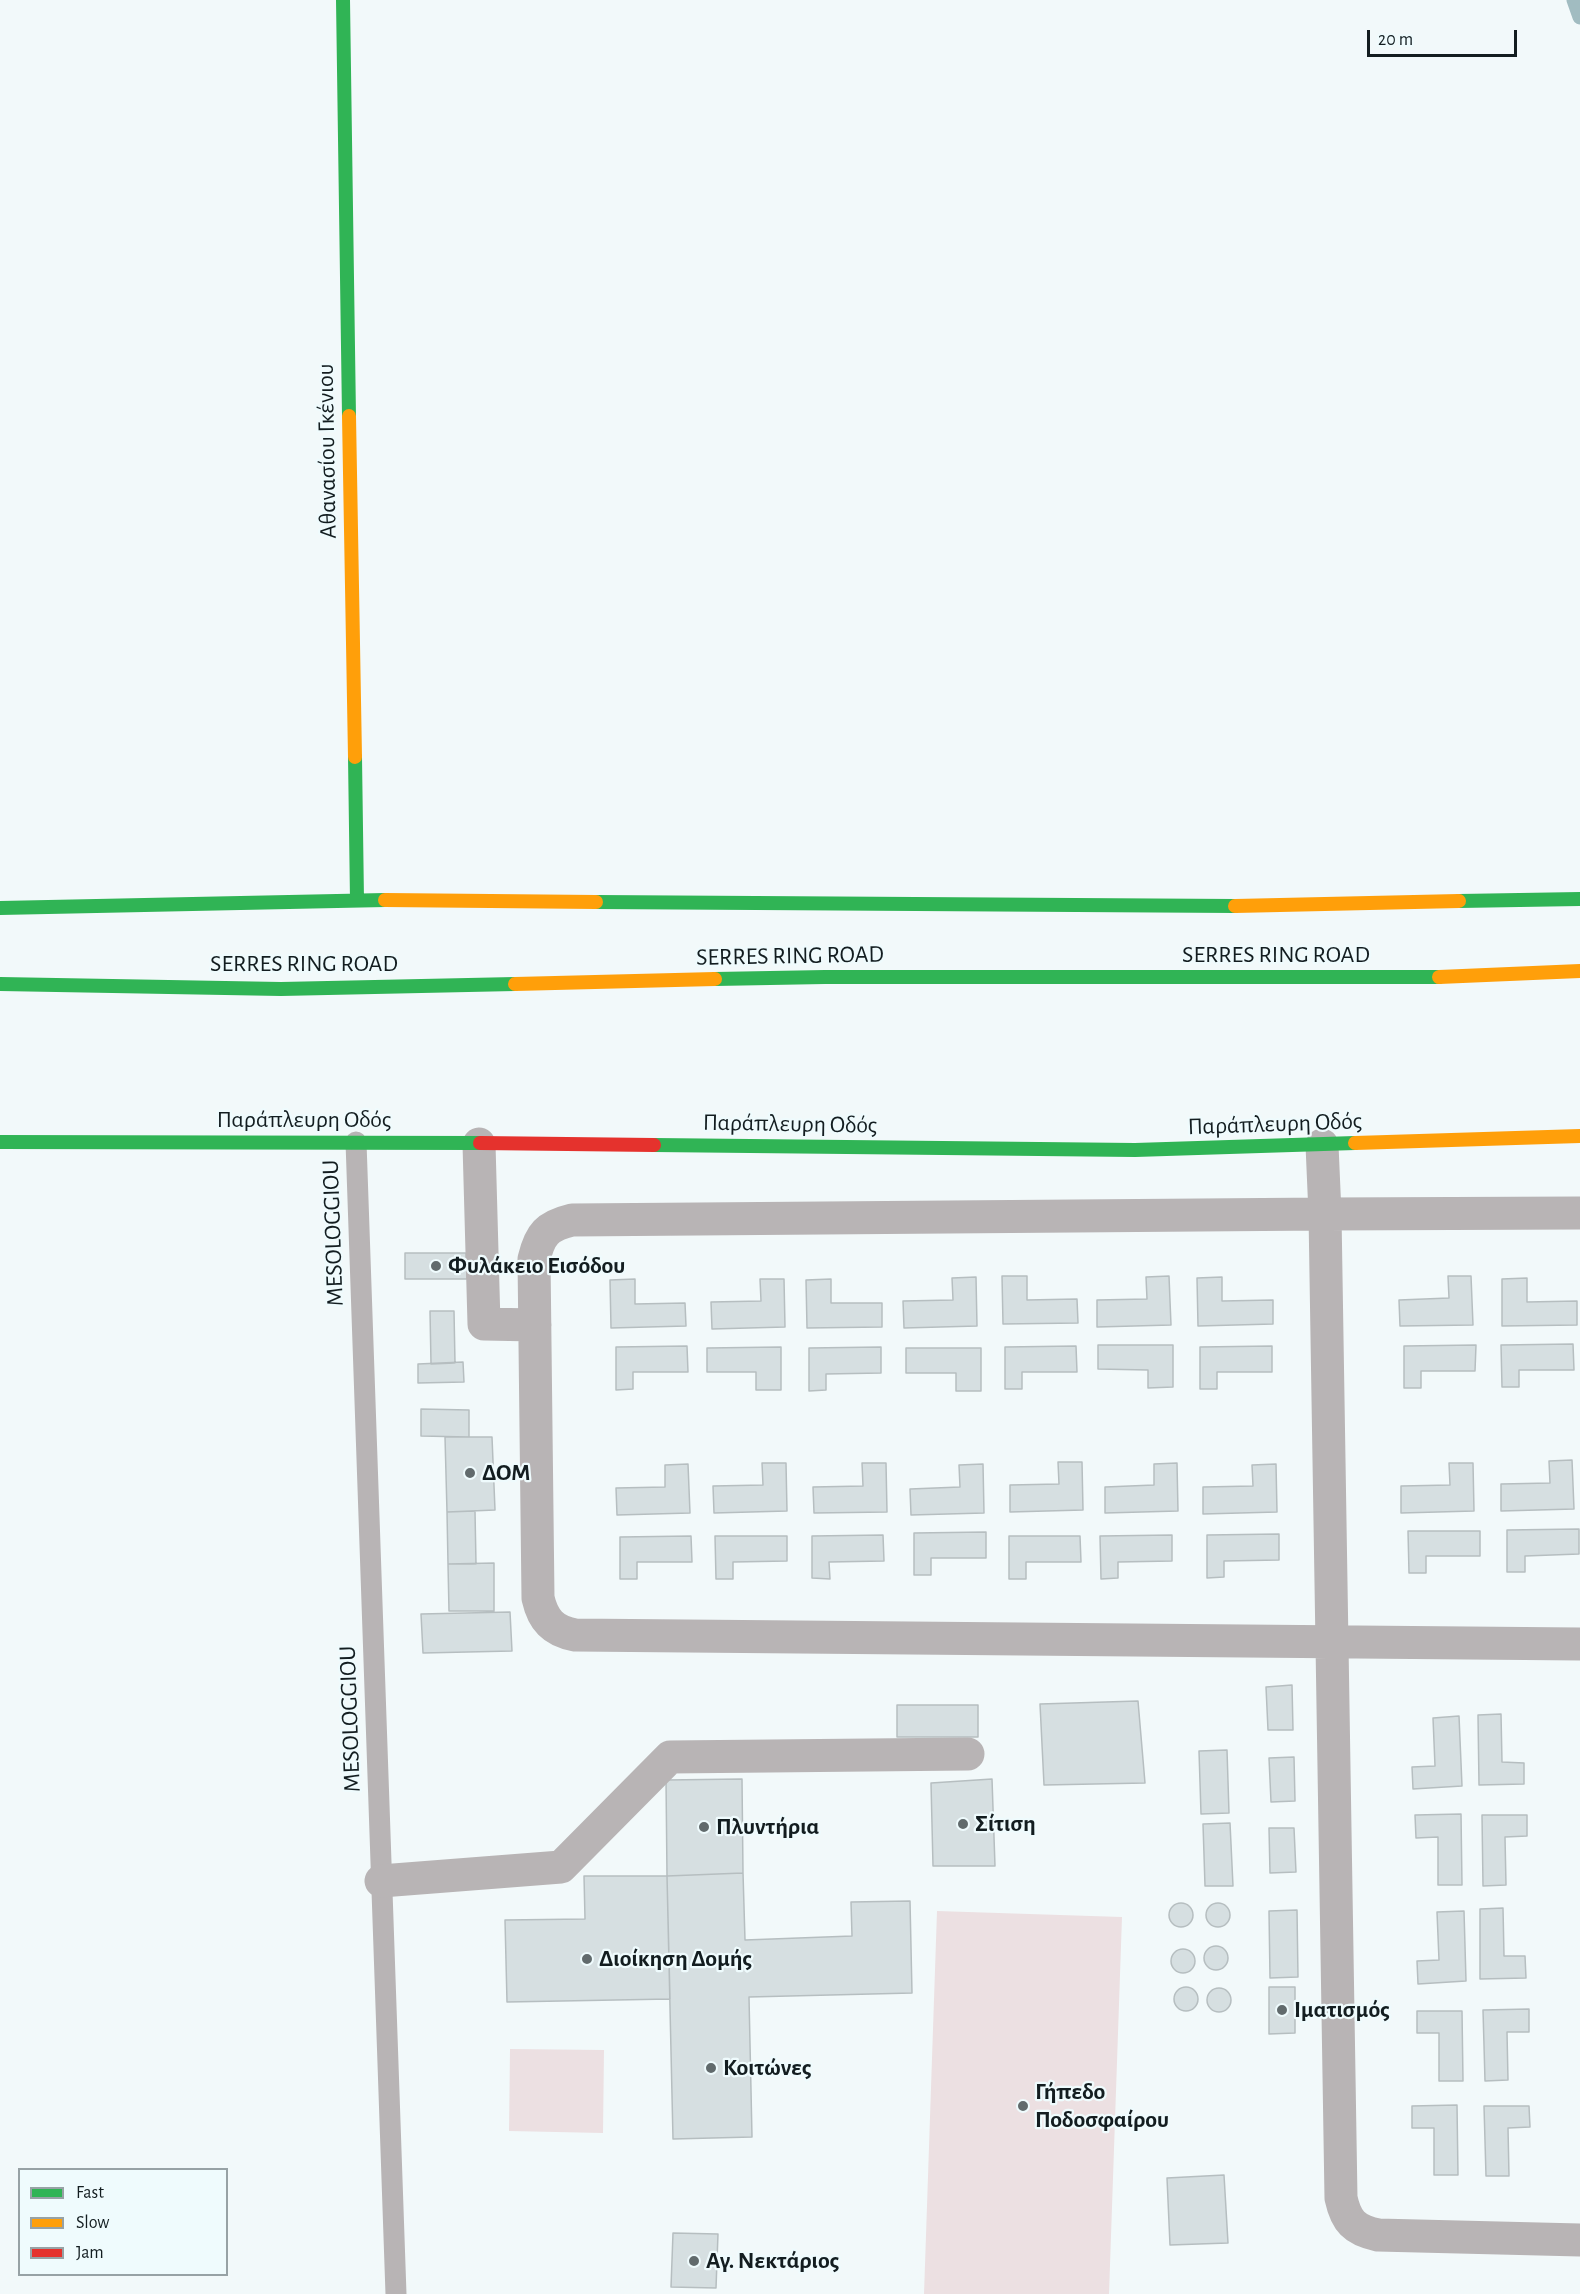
<!DOCTYPE html>
<html>
<head>
<meta charset="utf-8">
<style>
  body { margin:0 }
  #map { position:relative; width:1580px; height:2294px; overflow:hidden; background:#f2f9fa; font-family:"Alegreya Sans",sans-serif }
  canvas { display:block }
  .legend { position:absolute; left:18px; top:2168px; width:210px; height:108px; box-sizing:border-box; background:#effbfd; border:2px solid #97a2a5; margin:0; padding:8px 10px; list-style:none; font-size:18px; color:#131d20 }
  .legend li { display:flex; align-items:center; gap:12px; height:30px }
  .legend b { width:30px; border:2px solid #97a2a5 }
  .scale { position:absolute; left:1367px; top:30px; width:150px; height:27px; box-sizing:border-box; border:3px solid #131d20; border-top:0; padding-left:8px; font-size:18px; line-height:21px; white-space:nowrap; color:#131d20; -webkit-text-stroke:4px #effbfd; paint-order:stroke }
</style>
</head>
<body>
<div id="map">
<canvas width="1580" height="2294"></canvas>
<ul class="legend">
<li><b style="height:8px;background:#30b455"></b>Fast</li>
<li><b style="height:8px;background:#ff9f0a"></b>Slow</li>
<li><b style="height:8px;background:#e5322d"></b>Jam</li>
</ul>
<div class="scale">20 m</div>
</div>
<script>
const c = document.querySelector('canvas').getContext('2d');
c.lineJoin = 'round';
function fill(path, color) {
  c.fillStyle = color;
  c.fill(path, 'evenodd');
}
function strokePath(path, color, width, dash) {
  c.strokeStyle = color;
  c.lineWidth = width;
  c.lineCap = dash ? 'butt' : 'round';
  c.setLineDash(dash || []);
  c.stroke(path);
}
function label(font, color, halo, rows, align = 'center') {
  c.font = font + ' "Alegreya Sans",sans-serif';
  c.lineWidth = 4.5;
  c.setLineDash([]);
  c.textBaseline = 'middle';
  c.strokeStyle = halo;
  c.fillStyle = color;
  for (const [text, x, y, turn = 0] of rows) {
    c.save();
    c.translate(x, y);
    c.rotate((+turn || 0) * Math.PI / 180);
    c.textAlign = isNaN(turn) ? turn : align;
    if (halo) c.strokeText(text, 0, 0);
    c.fillText(text, 0, 0);
    c.restore();
  }
}
fill(new Path2D(`
  M937,1911l185,6 -13,377h-185z
  M510,2049l94,1 -1,83 -94,-2z`), '#ece0e2');
strokePath(new Path2D(`
  M1574,0l6,17`), '#a1bcc1', 15);
const building = new Path2D(`
  M405,1253h61l1,26h-62z
  M1002,1276h25v24l50,-1 1,24 -75,1z
  M1169,1276l2,49 -74,2v-27l50,-1 -1,-22z
  M1448,1276h23l2,49 -73,1 -1,-26 50,-2z
  M976,1277l1,49 -73,2 -1,-27 50,-1 -1,-22z
  M1222,1277v24l51,-1v24l-75,2 -1,-48z
  M1527,1278v24l50,-1v24l-75,1v-47z
  M635,1279v25l50,-1 1,23 -75,2 -1,-48z
  M760,1279h24l1,48 -73,2 -1,-27 50,-1z
  M831,1279v24h51v24l-75,1 -1,-48z
  M430,1311h24l1,52 -24,1z
  M1573,1344l1,26h-55v17h-17l-1,-42z
  M1098,1345h75v42l-25,1v-18l-50,-1z
  M1476,1345l-1,26h-54v17h-17v-42z
  M687,1346l1,26h-55v17l-17,1v-43z
  M1076,1346l1,26h-55v17h-17v-42z
  M1272,1346v26h-55v17h-17v-42z
  M781,1347v43h-25v-18h-49v-24z
  M881,1347v26l-55,1v16l-17,1v-43z
  M906,1348h75v43h-25v-18h-50z
  M463,1362l1,20 -46,1v-19z
  M421,1409l48,1v27l-48,-1z
  M445,1437h47l3,73 -48,2z
  M1572,1460l2,49 -73,2v-27l49,-1 -1,-22z
  M1058,1462h24l1,48 -73,2v-27l49,-1z
  M762,1463h24l1,48 -73,2 -1,-27 50,-1z
  M862,1463h24l1,49 -73,1 -1,-26 50,-1z
  M1177,1463l1,48 -73,2v-26l49,-2v-21z
  M1449,1463h24l1,48 -73,2v-27l49,-1z
  M688,1464l2,49 -73,2 -1,-27 49,-1v-22z
  M983,1464l1,49 -73,2 -1,-26 50,-2 -1,-22z
  M1276,1464l1,48 -74,2v-27l50,-1 -1,-21z
  M475,1511l1,53h-28l-1,-52z
  M1579,1529v25l-54,2v16h-18v-42z
  M1408,1531h72v25h-54v17h-17z
  M986,1532v26h-55v17h-17v-42z
  M1279,1534v26l-55,1v16l-17,1v-43z
  M883,1535l1,26 -55,1 1,17 -18,-1v-42z
  M1172,1535v26l-54,1v16l-17,1 -1,-43z
  M691,1536l1,26h-55v17h-17v-42z
  M715,1536h72v25l-54,1v17h-17z
  M1009,1536h71l1,26h-55v17h-17z
  M494,1563v48h-45l-1,-47z
  M510,1612l2,39 -89,2 -2,-39z
  M1292,1685l1,45h-25l-2,-43z
  M1138,1701l7,82 -101,2 -4,-81z
  M897,1705h81v32h-81z
  M1501,1714l1,48 22,1v21l-45,1 -1,-70z
  M1459,1716l3,70 -49,3 -1,-22 23,-1 -2,-48z
  M1227,1750l2,63 -28,1 -2,-63z
  M1294,1757l1,44 -24,1 -2,-44z
  M742,1779l1,94 -76,3 -1,-96z
  M992,1779l3,87h-62l-2,-83z
  M1461,1814l1,71h-24v-48l-22,1 -1,-23z
  M1482,1815h45v21l-22,1 1,48 -23,1z
  M1230,1823l3,63h-28l-2,-62z
  M1269,1828h25l2,44 -26,1z
  M743,1873l2,67 107,-4 -1,-34 59,-1 2,92 -163,4 3,140 -79,2 -6,-263z
  M584,1876h83l3,123 -163,3 -2,-82 80,-1z
  M1206 1915a12 12 0 1 1 24 0a12 12 0 1 1-24 0Z
  M1169 1915a12 12 0 1 1 24 0a12 12 0 1 1-24 0Z
  M1503,1908l1,48h21l1,22 -46,1v-70z
  M1297,1910l1,67 -28,1 -1,-67z
  M1464,1911l2,70 -48,3 -1,-23 22,-1 -2,-48z
  M1204 1958a12 12 0 1 1 24 0a12 12 0 1 1-24 0Z
  M1171 1961a12 12 0 1 1 24 0a12 12 0 1 1-24 0Z
  M1174 1999a12 12 0 1 1 24 0a12 12 0 1 1-24 0Z
  M1269,1987h26v46l-26,1z
  M1207 2000a12 12 0 1 1 24 0a12 12 0 1 1-24 0Z
  M1529,2009v23h-22l1,48 -23,1 -2,-71z
  M1417,2011h45l1,70h-24v-48h-22z
  M1457,2105l1,70h-24v-47h-22v-22z
  M1484,2106h45l1,21 -22,1 1,48h-23z
  M1224,2175l4,68 -58,2 -3,-67z
  M673,2233l45,1 -2,54 -45,-1z`);
fill(building, '#d6dfe1');
strokePath(building, '#b6bec0', 1.5);
strokePath(new Path2D(`
  M356,1142l40,1152`), '#b8b4b5', 21);
strokePath(new Path2D(`
  M479,1144l5,180 51,1
  M1322,1145l3,69 255,-1
  M1580,1644l-1005,-9c-22,-4 -32,-15 -37,-37l-4,-339c6,-25 13,-33 38,-39l753,-6 16,984c5,23 13,32 37,37l202,5
  M381,1881l180,-14 109,-110 298,-3`), '#b8b4b5', 33);
strokePath(new Path2D(`
  M343,0l6,416
  M355,757l2,143
  M1459,901l121,-2
  M596,902l639,4
  M0,908l385,-8
  M715,979l110,-2h614
  M0,984l281,5 234,-5
  M0,1142l480,1
  M654,1145l481,5 220,-7`), '#30b455', 14);
strokePath(new Path2D(`
  M349,416l6,341
  M385,900l211,2
  M1235,906l224,-5
  M1439,977l141,-6
  M515,984l200,-5
  M1355,1143l225,-7`), '#ff9f0a', 14);
strokePath(new Path2D(`
  M480,1143l174,2`), '#e5322d', 14);
for (const [x, y, r, color] of [
  [436,1266,6,"#616a6c"],
  [470,1473,6,"#616a6c"],
  [963,1824,6,"#616a6c"],
  [704,1827,6,"#616a6c"],
  [587,1959,6,"#616a6c"],
  [1282,2010,6,"#616a6c"],
  [711,2068,6,"#616a6c"],
  [1023,2106,6,"#616a6c"],
  [694,2261,6,"#616a6c"]
]) {
  const dot = new Path2D();
  dot.arc(x, y, r, 0, 2 * Math.PI);
  c.fillStyle = color;
  c.fill(dot);
  strokePath(dot, '#effbfd', 2);
}
label('24px', '#131d20', '#effbfd', [
  ["Αθανασίου Γκένιου",327,451,-91],
  ["SERRES RING ROAD",1276,955],
  ["SERRES RING ROAD",790,956,-1],
  ["SERRES RING ROAD",304,964],
  ["Παράπλευρη Οδός",304,1120],
  ["Παράπλευρη Οδός",790,1124,1],
  ["Παράπλευρη Οδός",1275,1124,-2],
  ["MESOLOGGIOU",333,1233,-92],
  ["MESOLOGGIOU",350,1719,-92]
]);
label('bold 24px', '#131d20', '#effbfd', [
  ["Φυλάκειο Εισόδου",448,1266],
  ["ΔΟΜ",482,1473],
  ["Σίτιση",975,1824],
  ["Πλυντήρια",716,1827],
  ["Διοίκηση Δομής",599,1959],
  ["Ιματισμός",1294,2010],
  ["Κοιτώνες",723,2068],
  ["Γήπεδο",1035,2092],
  ["Ποδοσφαίρου",1035,2120],
  ["Αγ. Νεκτάριος",706,2261]
], 'left');
</script>
</body>
</html>
